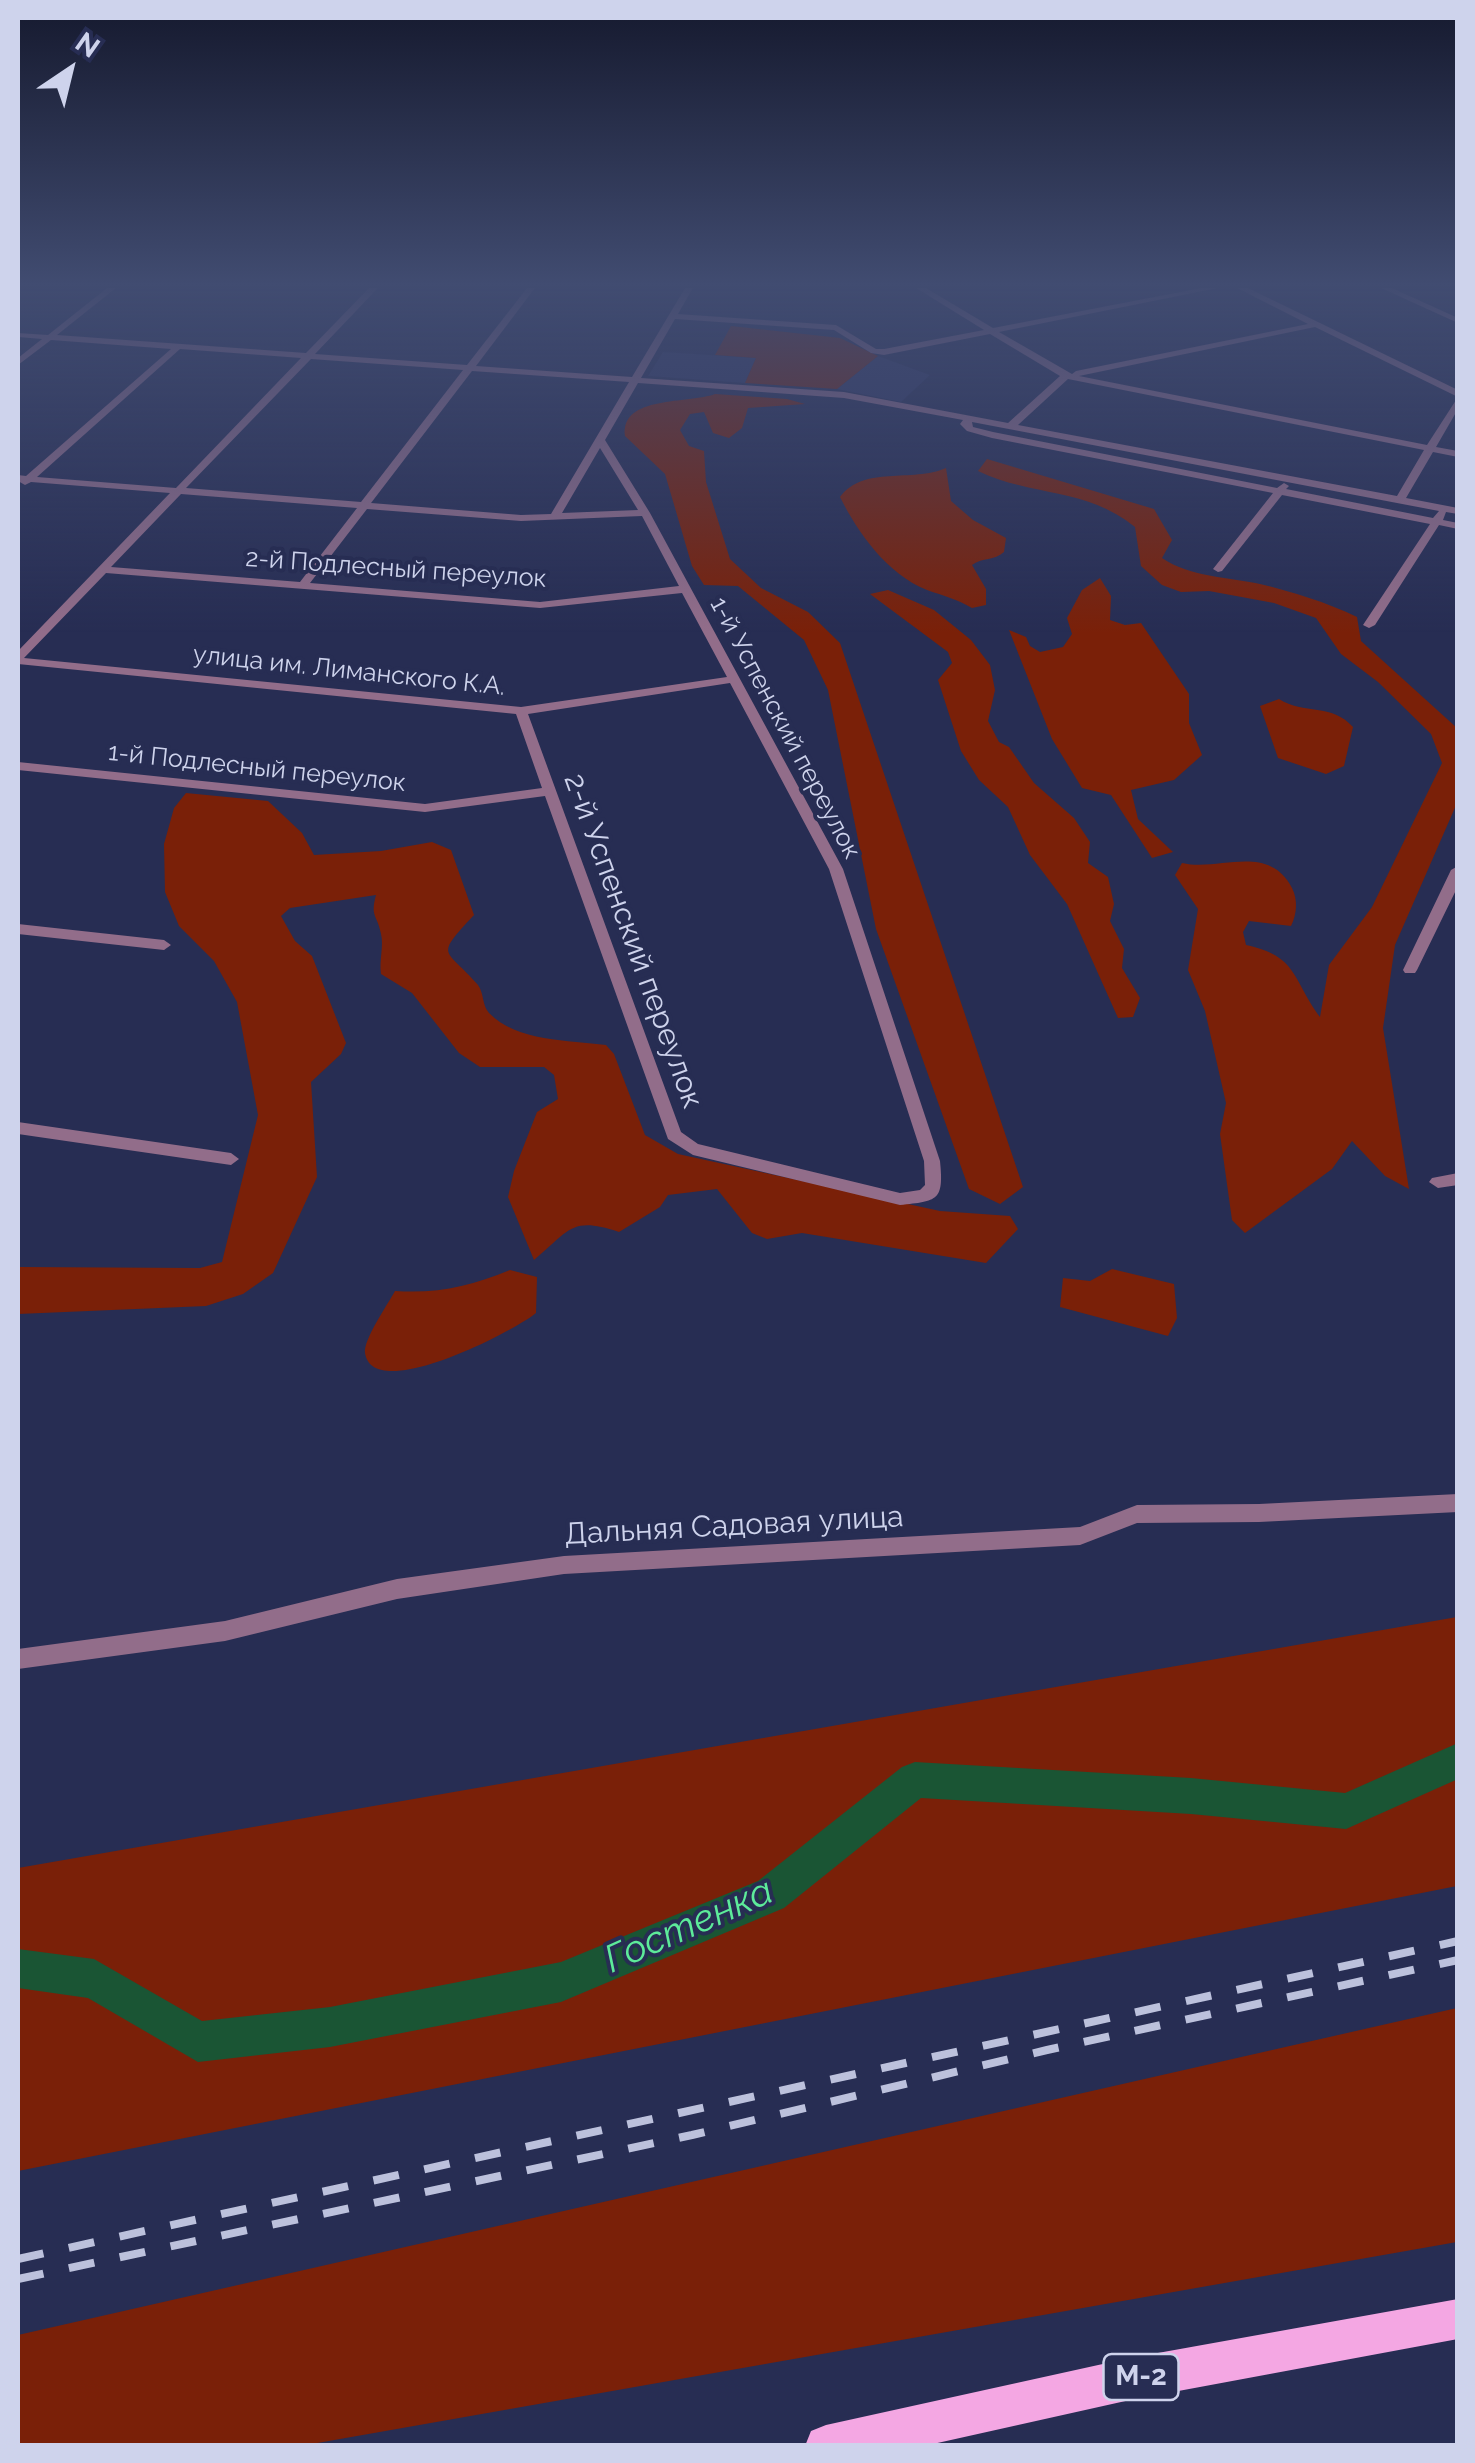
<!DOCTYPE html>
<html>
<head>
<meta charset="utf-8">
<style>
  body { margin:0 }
  #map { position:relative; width:1475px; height:2463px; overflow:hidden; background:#272d53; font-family:Raleway,sans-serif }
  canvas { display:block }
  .frame { position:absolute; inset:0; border:20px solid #ced3ec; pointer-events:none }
  .north { position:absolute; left:20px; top:20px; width:100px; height:100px; -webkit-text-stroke:8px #272d53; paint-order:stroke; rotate:35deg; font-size:28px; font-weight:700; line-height:40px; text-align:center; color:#ced3ec }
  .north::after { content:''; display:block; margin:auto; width:35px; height:45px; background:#ced3ec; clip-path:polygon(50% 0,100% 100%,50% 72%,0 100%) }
</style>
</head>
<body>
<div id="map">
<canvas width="1475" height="2463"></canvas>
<div class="frame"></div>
<div class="north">N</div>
</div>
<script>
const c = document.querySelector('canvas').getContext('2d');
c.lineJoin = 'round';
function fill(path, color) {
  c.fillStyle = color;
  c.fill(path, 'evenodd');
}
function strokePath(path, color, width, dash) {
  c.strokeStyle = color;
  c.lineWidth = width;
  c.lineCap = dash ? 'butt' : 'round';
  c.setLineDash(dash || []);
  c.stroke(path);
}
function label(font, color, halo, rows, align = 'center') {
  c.font = font + ' Raleway,sans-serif';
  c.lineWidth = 8;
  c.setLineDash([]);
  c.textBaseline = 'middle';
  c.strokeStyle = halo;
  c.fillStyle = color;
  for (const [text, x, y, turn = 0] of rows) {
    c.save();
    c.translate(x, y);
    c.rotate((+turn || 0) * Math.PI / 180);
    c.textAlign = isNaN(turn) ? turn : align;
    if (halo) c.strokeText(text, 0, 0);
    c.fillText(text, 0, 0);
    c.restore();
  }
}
fill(new Path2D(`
  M663,352l93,6 -11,25 -97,-7z
  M878,356l52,19 -29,27 -64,-13z`), '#2f3663');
fill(new Path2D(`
  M731,326l109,12 38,18 -41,33 -92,-6 11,-25 -41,-3z
  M715,394l72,5 18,5 -57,4 -6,20 -13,10 -16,-5 -9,-21 -14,2 -10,16 9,16 15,5 2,31 24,77 31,29 47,24 32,31 183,544 -23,17 -31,-15 -93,-260 -48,-239 -24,-50 -66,-54 -34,-1 -12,-19 -27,-92 -40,-38c-5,-41 64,-32 90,-42z
  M987,459l167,50 18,31 -10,18c27,19 67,19 98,26 33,8 66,18 97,33l4,24 96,87v75l-62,142 -12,83 26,161 -24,-13 -33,-35 -20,28 -87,64 -13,-13 -12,-86 6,-31 -21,-92 -17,-41 10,-61 -23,-34 7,-12c37,9 86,-21 110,25 6,12 5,26 -1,38l-42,-5 -6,11 3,13c52,11 46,34 74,72l9,-52 43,-58 70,-144 -11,-29 -53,-52 -37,-28 -25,-36 -42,-15 -65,-12 -28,1 -19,-7 -21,-19 -6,-39c-49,-40 -103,-30 -157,-56z
  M946,468l5,33 22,19 33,18 -2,14c-10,9 -21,5 -32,13l14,24v16l-14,3c-15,-9 -28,-12 -45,-18 -40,-16 -69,-57 -87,-93 24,-32 72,-14 106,-29z
  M1100,578l11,18 -1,24 15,5 16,-2 48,71v29l13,32 -28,25 -43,10 7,29 35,33 -21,6 -41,-63 -29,-7 -30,-49 -43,-109 17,7 4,9 10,6 23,-5 9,-13 -5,-16 15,-28z
  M888,590l46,20 37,30 19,25 5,25 -7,31 11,21 10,5 25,36 40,35 16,24 -2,21 20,14 6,27 -4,17 14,28 -2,19 18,30 -7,19 -15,1 -51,-114 -37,-49 -22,-48 -29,-27 -18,-29 -23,-71 14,-17 -4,-11 -78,-58z
  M1279,699c25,16 53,4 74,28l-9,39 -18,8 -48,-16 -18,-52z
  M186,793l82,8 34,32 12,22 67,-4 51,-9 19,8 23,65c-41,44 -28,32 4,70 6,8 4,20 11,28 28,29 80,27 117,32l8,9 31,81 33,19 262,57 70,5 8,13 -32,34 -184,-30 -35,6 -15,-6 -35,-44 -49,6 -8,12 -41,25c-48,-16 -49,-2 -85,28l-26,-63 6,-26 23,-59 21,-13 -4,-24 -10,-8h-64l-21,-14 -47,-60 -31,-19c-2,-14 3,-28 0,-40 -4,-20 -11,-17 -5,-39l-86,13 -9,8 14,25 17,15 34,87 -5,11 -30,28 6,95 -44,96 -30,21 -37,12 -188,8v-47l182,1 22,-6 36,-147 -21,-113 -23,-41 -35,-35 -14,-34 -1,-48 10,-36z
  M1112,1269l62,15 3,34 -9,18 -108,-29 3,-29 27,3z
  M510,1270l27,7 -1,36c-20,17 -163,92 -171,40 -2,-13 23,-49 30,-62 43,3 75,-5 115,-21z
  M1457,1617v269l-1439,285v-303z
  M1457,2008v234l-1151,203h-288v-110z`), '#7a2008');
fill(new Path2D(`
  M1458,1743v36l-112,50 -155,-15 -270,-16 -137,110 -223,94 -231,45 -132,15 -110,-64 -70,-10v-39l76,10 108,62 128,-14 231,-45 197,-81 144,-114 13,-5 276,16 154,15z`), '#1a5534');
fill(new Path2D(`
  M107,288h9l-59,47 249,18 63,-65h9l-63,66 152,11 60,-77h8l-59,78 156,11 53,-89h8l-15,26 158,11 40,24h8l100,-19 -68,-42h10l67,40 208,-40h17l-219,44 73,42 4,-3 232,-47 -71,-36h11l210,102v7l-143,-70 -236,49 348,69 31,-48v12l-22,38 22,4v6l-25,-5 -27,46 52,10v6l-12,-2 -3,8 15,3v6l-19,-4 -64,100 -6,3 -6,-3 67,-101 -148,-29 -60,76 -4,1 -5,-3 60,-76 -281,-55 -25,-7 -7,-7 3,-4 -119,-22 -206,-15 -33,57 45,73 193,356 97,292c4,40 -2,40 -40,44l-207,-50 -25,-16 -123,-343 -120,16 -407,-42v-8l407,42 117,-16 -26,-74 -498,-50v-13l152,-158 -139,-11 -6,3 -7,-4v-6l8,1 145,-127 -120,-9 -33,25v-7l24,-19 -24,-2v-4l30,2zM675,319l159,11 37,23 13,2 106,-21 70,42 -52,47 -164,-31 -203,-14zM180,349l121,9 -125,130 -139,-11zM311,359l152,11 -102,132 -175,-14zM472,371l157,11 -78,132 -30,1 -150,-12zM1068,379l356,71 -27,46 -379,-71zM972,422l467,89 -6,7 -147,-29 3,-3 -5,-3 -7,5 -284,-56 -20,-5zM600,448l38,62 -76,3zM181,494l176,14 -57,74 -189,-15zM367,509l154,12 121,-5 37,70 -139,16 -230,-19zM106,573l434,35 142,-15 45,84 -206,30 -497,-49zM730,683l99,186 95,292 1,24 -5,5 -20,3 -202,-49 -17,-12 -153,-418z
  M1381,288h11l66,30v5z
  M1458,866v20l-41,84 -2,3h-10l-2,-3 48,-100z
  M18,924l146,16 7,5 -7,5 -146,-16z
  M18,1122l213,31 8,6 -8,6 -213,-31z
  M1458,1173v12l-20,3 -9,-6 3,-4z
  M1458,1494v18l-199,10 -122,1 -57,22 -516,29 -167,25 -172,42 -207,28v-20l207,-28 172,-42 167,-23 516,-29 57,-22 122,-1z`), '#926d8a');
fill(new Path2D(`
  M1458,2299v40l-328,61 -206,46h-119l6,-15 15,-6 304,-67z`), '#f4a7e3');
strokePath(new Path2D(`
  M18,2259l1440,-318
  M18,2279l674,-144 355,-85 411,-90`), '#bcc1dc', 8, [26, 26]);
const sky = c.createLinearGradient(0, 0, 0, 633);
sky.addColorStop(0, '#15192e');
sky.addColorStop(0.45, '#414c71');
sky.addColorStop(1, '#414c7100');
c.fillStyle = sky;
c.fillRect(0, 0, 1475, 633);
label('25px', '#ced3ec', '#272d53', [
  ["2-й Подлесный переулок",396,569,4],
  ["улица им. Лиманского К.А.",349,671,6],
  ["1-й Успенский переулок",785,728,62],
  ["1-й Подлесный переулок",257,768,6]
]);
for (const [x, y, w] of [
  [1141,2377,75]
]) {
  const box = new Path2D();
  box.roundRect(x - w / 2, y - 23, w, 46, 8);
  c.fillStyle = '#272d53';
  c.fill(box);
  strokePath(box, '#ced3ec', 2.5);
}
label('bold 28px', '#ced3ec', null, [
  ["М-2",1141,2377]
]);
label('30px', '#ced3ec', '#272d53', [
  ["2-й Успенский переулок",633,941,70],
  ["Дальняя Садовая улица",734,1526,-3]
]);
label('italic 38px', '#5deb9a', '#272d53', [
  ["Гостенка",689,1926,-24]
]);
</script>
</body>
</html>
